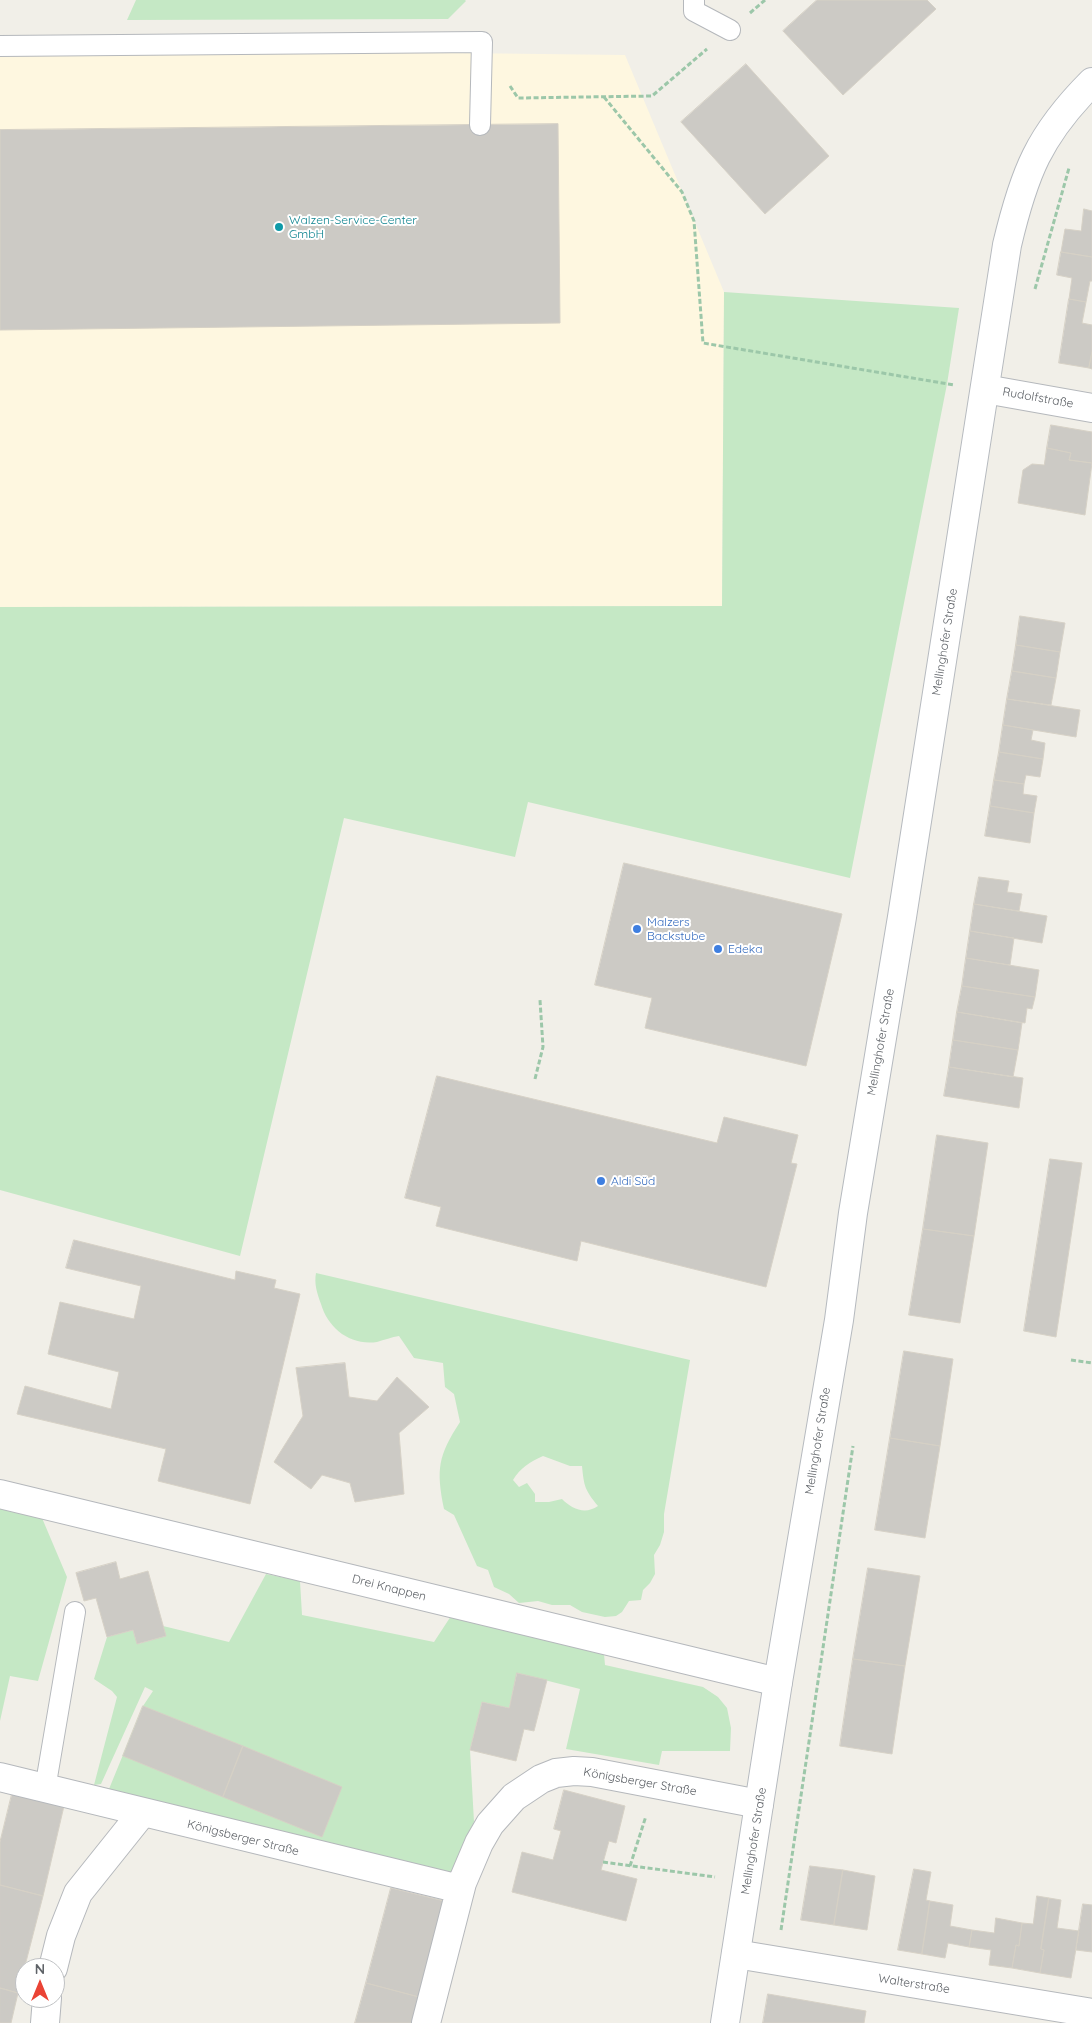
<!DOCTYPE html>
<html>
<head>
<meta charset="utf-8">
<style>
  body { margin:0 }
  #map { position:relative; width:1092px; height:2023px; overflow:hidden; background:#f1efe8; font-family:Quicksand,sans-serif }
  canvas { display:block }
  .north { position:absolute; left:15px; top:1958px; width:50px; height:50px; box-sizing:border-box; background:#fff; border:1px solid #bfc1c3; border-radius:50%; rotate:0deg; font-size:14px; font-weight:700; line-height:20px; text-align:center; color:#5f6368 }
  .north::after { content:''; display:block; margin:auto; width:18px; height:22px; background:#ea4335; clip-path:polygon(50% 0,100% 100%,50% 72%,0 100%) }
</style>
</head>
<body>
<div id="map">
<canvas width="1092" height="2023"></canvas>
<div class="north">N</div>
</div>
<script>
const c = document.querySelector('canvas').getContext('2d');
c.lineJoin = 'round';
function fill(path, color) {
  c.fillStyle = color;
  c.fill(path, 'evenodd');
}
function strokePath(path, color, width, dash) {
  c.strokeStyle = color;
  c.lineWidth = width;
  c.lineCap = dash ? 'butt' : 'round';
  c.setLineDash(dash || []);
  c.stroke(path);
}
function label(font, color, halo, rows, align = 'center') {
  c.font = font + ' Quicksand,sans-serif';
  c.lineWidth = 4;
  c.setLineDash([]);
  c.textBaseline = 'middle';
  c.strokeStyle = halo;
  c.fillStyle = color;
  for (const [text, x, y, turn = 0] of rows) {
    c.save();
    c.translate(x, y);
    c.rotate((+turn || 0) * Math.PI / 180);
    c.textAlign = isNaN(turn) ? turn : align;
    if (halo) c.strokeText(text, 0, 0);
    c.fillText(text, 0, 0);
    c.restore();
  }
}
fill(new Path2D(`
  M123,49l502,6 99,237 -2,314 -722,1v-557z`), '#fef7e0');
fill(new Path2D(`
  M136,0h329l1,1 -18,18 -321,1z
  M724,292l235,16 -12,76 -97,494 -322,-76 -13,55 -171,-39 -104,438 -240,-66v-583l722,-1z
  M316,1273l374,87 -26,154v18l-4,13 -6,10 1,19 -5,9 -7,7 -2,10 -12,1 -7,11 -6,4 -11,1 -23,-5 -12,-7h-18l-14,-4 -19,2 -10,-9 -15,-7 -6,-17 -11,-4 -23,-51 -10,-6c-8,-40 -6,-53 16,-87l-6,-28 -9,-7 -2,-24 -29,-5 -15,-22c-7,1 -15,4 -22,6 -27,4 -49,-14 -56,-38 -4,-11 -7,-20 -5,-31zM543,1456l27,10h12c2,21 3,24 16,40 -13,9 -26,3 -36,-7l-13,3h-14v-8l-8,-11 -8,4 -6,-7c7,-12 17,-18 30,-24z
  M0,1508l42,10 25,59 -29,104 -28,-5 -10,45z
  M266,1574l34,7 2,34 132,27 17,-26 153,38 1,11 98,22 15,10 9,11 4,20 -1,23h-68l-3,14 -93,-16 14,-60 -63,-16 -8,35 -27,-6 -12,48 4,72 -23,52 -342,-85 34,-83 10,-15 -8,-4 -44,97 -7,1 23,-88 -5,-6 -18,-12 13,-42 26,-7 5,14 27,-8 -2,-10 66,16z`), '#c5e8c5');
const building = new Path2D(`
  M817,0h110l9,9 -93,86 -60,-64z
  M746,64l83,92 -64,58 -84,-92z
  M558,124l2,199 -560,7v-200z
  M1084,209l8,2v46l-31,-5 4,-23 16,2z
  M1061,252l31,5v24h-2l-4,21 -17,-3 3,-21 -15,-3z
  M1069,299l17,3 -4,21 10,2v27l-3,16 -30,-5z
  M1092,352v17l-3,-1z
  M1051,425l41,7v31l-23,-3 2,-7 -24,-5z
  M1047,448l24,5 -2,7 23,3 -7,52 -67,-12 5,-33 9,-6 12,1z
  M1020,616l45,7 -5,29 -44,-7z
  M1016,645l44,7 -4,26 -44,-7z
  M1012,671l44,7 -5,27 -44,-6z
  M1007,699l73,11 -4,27 -73,-12z
  M1003,725l30,5 -2,10 14,3 -2,16 -44,-7z
  M999,752l44,7 -3,18 -14,-2 -2,9 -30,-4z
  M994,780l30,4 -1,10 14,2 -3,17 -44,-7z
  M990,806l44,7 -4,30 -45,-7z
  M624,863l218,51 -36,152 -161,-38 7,-30 -57,-13z
  M979,877l30,4 -2,11 15,2 -3,17 -45,-7z
  M974,904l73,12 -5,27 -72,-12z
  M970,931l44,7 -4,27 -44,-7z
  M966,958l73,12 -4,27 -73,-11z
  M962,986l73,11 -3,12 -5,-1 -2,15 -68,-11z
  M957,1012l65,11 -4,27 -65,-10z
  M953,1040l65,10 -5,27 -64,-10z
  M949,1067l74,11 -4,30 -75,-12z
  M437,1076l280,67 7,-26 74,18 -7,28 6,1 -31,123 -185,-46 -4,20 -141,-35 5,-19 -36,-9z
  M937,1135l51,8 -14,93 -51,-7z
  M1050,1159l32,4 -26,174 -32,-6z
  M923,1229l51,7 -14,87 -51,-8z
  M74,1240l161,40 1,-9 40,9 -2,8 26,6 -50,210 -92,-23 8,-32 -149,-35 8,-28 86,23 8,-37 -71,-18 12,-52 74,17 7,-33 -75,-18z
  M904,1351l49,8 -13,87 -50,-8z
  M345,1363l4,34 28,4 20,-24 32,30 -30,26 5,61 -49,8 -5,-19 -28,-8 -11,14 -37,-27 29,-46 -7,-48z
  M890,1438l50,8 -15,92 -50,-8z
  M116,1562l4,17 28,-8 18,65 -29,8 -4,-14 -26,7 -11,-39 -12,3 -8,-28z
  M868,1568l52,8 -15,90 -52,-7z
  M853,1659l52,7 -13,88 -52,-8z
  M517,1673l30,7 -13,51 -10,-2 -8,32 -46,-11 12,-48 27,6z
  M143,1706l100,40 -20,51 -100,-41z
  M243,1746l99,41 -20,50 -99,-40z
  M564,1790l61,16 -9,37 -7,-2 -8,29 36,9 -11,42 -114,-29 10,-40 31,8 8,-29 -7,-2z
  M12,1794l52,12 -21,90 -43,-11v-43z
  M810,1866l33,4 -9,55 -33,-5z
  M914,1869l17,3 -5,28 4,1 -8,53 -24,-4z
  M843,1870l32,6 -8,54 -33,-5z
  M0,1885l43,11 -25,97 -18,-5z
  M391,1888l53,13 -25,96 -53,-14z
  M1037,1896l12,2 -8,51 3,1 -4,23 -28,-5 4,-23 3,1 3,-23 11,1z
  M1049,1898l12,2 -4,28 22,3 -8,47 -31,-5 4,-23 -3,-1z
  M930,1901l23,4 -3,21 22,4 -3,17 -21,-4 -3,15 -23,-4z
  M1083,1904l9,1v47l-16,-2z
  M996,1918l26,5 -3,23 -3,-1 -4,23 -23,-3 2,-15 -22,-3 3,-17 22,3z
  M366,1983l53,14 -7,26h-57z
  M0,1988l18,5 -7,30h-11z
  M768,1994l98,17 -2,12h-101z`);
fill(building, '#cccac5');
strokePath(building, '#d6d1c6', 1);
const service = new Path2D(`
  M694,0v11l36,19
  M0,46l482,-4 -2,83
  M45,1789l30,-177`);
const minor = new Path2D(`
  M985,389l107,19
  M0,1494l778,188
  M0,1777l460,112
  M736,1954l356,59
  M53,1968l8,-32 17,-43 64,-80
  M45,2023l2,-25
  M426,2023l36,-140 17,-40 11,-19 24,-27 27,-18 15,-6 18,-2 18,1 167,32`);
const secondary = new Path2D(`
  M725,2023l53,-341 61,-362 14,-107 49,-296 105,-672c17,-72 32,-110 85,-163`);
strokePath(service, '#b5b8bc', 22);
strokePath(minor, '#b5b8bc', 30);
strokePath(secondary, '#b6babf', 30);
strokePath(new Path2D(`
  M750,13l15,-13
  M510,86l8,12 134,-2 55,-47
  M604,97l78,95 12,29 9,122 251,42
  M1035,289l34,-121
  M535,1079l8,-32 -3,-47
  M1071,1360l21,3
  M603,1862l112,15
  M630,1866l16,-50
  M781,1930l72,-484`), '#9cc7a9', 3, [5, 2.5]);
strokePath(service, '#fff', 20);
strokePath(minor, '#fff', 28);
strokePath(secondary, '#fff', 28);
for (const [x, y, r, color] of [
  [279,227,5,"#0f9aa8"],
  [637,929,5,"#3f7fe0"],
  [718,949,5,"#3f7fe0"],
  [601,1181,5,"#3f7fe0"]
]) {
  const dot = new Path2D();
  dot.arc(x, y, r, 0, 2 * Math.PI);
  c.fillStyle = color;
  c.fill(dot);
  strokePath(dot, '#fff', 2);
}
label('12px', '#0d838f', '#fff', [
  ["Walzen-Service-Center",289,220],
  ["GmbH",289,234]
], 'left');
label('12px', '#5f6368', '#fff', [
  ["Rudolfstraße",1038,398,10],
  ["Mellinghofer Straße",945,642,-81],
  ["Mellinghofer Straße",881,1042,-80],
  ["Mellinghofer Straße",818,1441,-81],
  ["Drei Knappen",389,1588,14],
  ["Königsberger Straße",640,1782,10],
  ["Königsberger Straße",243,1838,14],
  ["Mellinghofer Straße",754,1841,-81],
  ["Walterstraße",914,1984,9]
]);
label('12px', '#366cbe', '#fff', [
  ["Malzers",647,922],
  ["Backstube",647,936],
  ["Edeka",728,949],
  ["Aldi Süd",611,1181]
], 'left');
</script>
</body>
</html>
